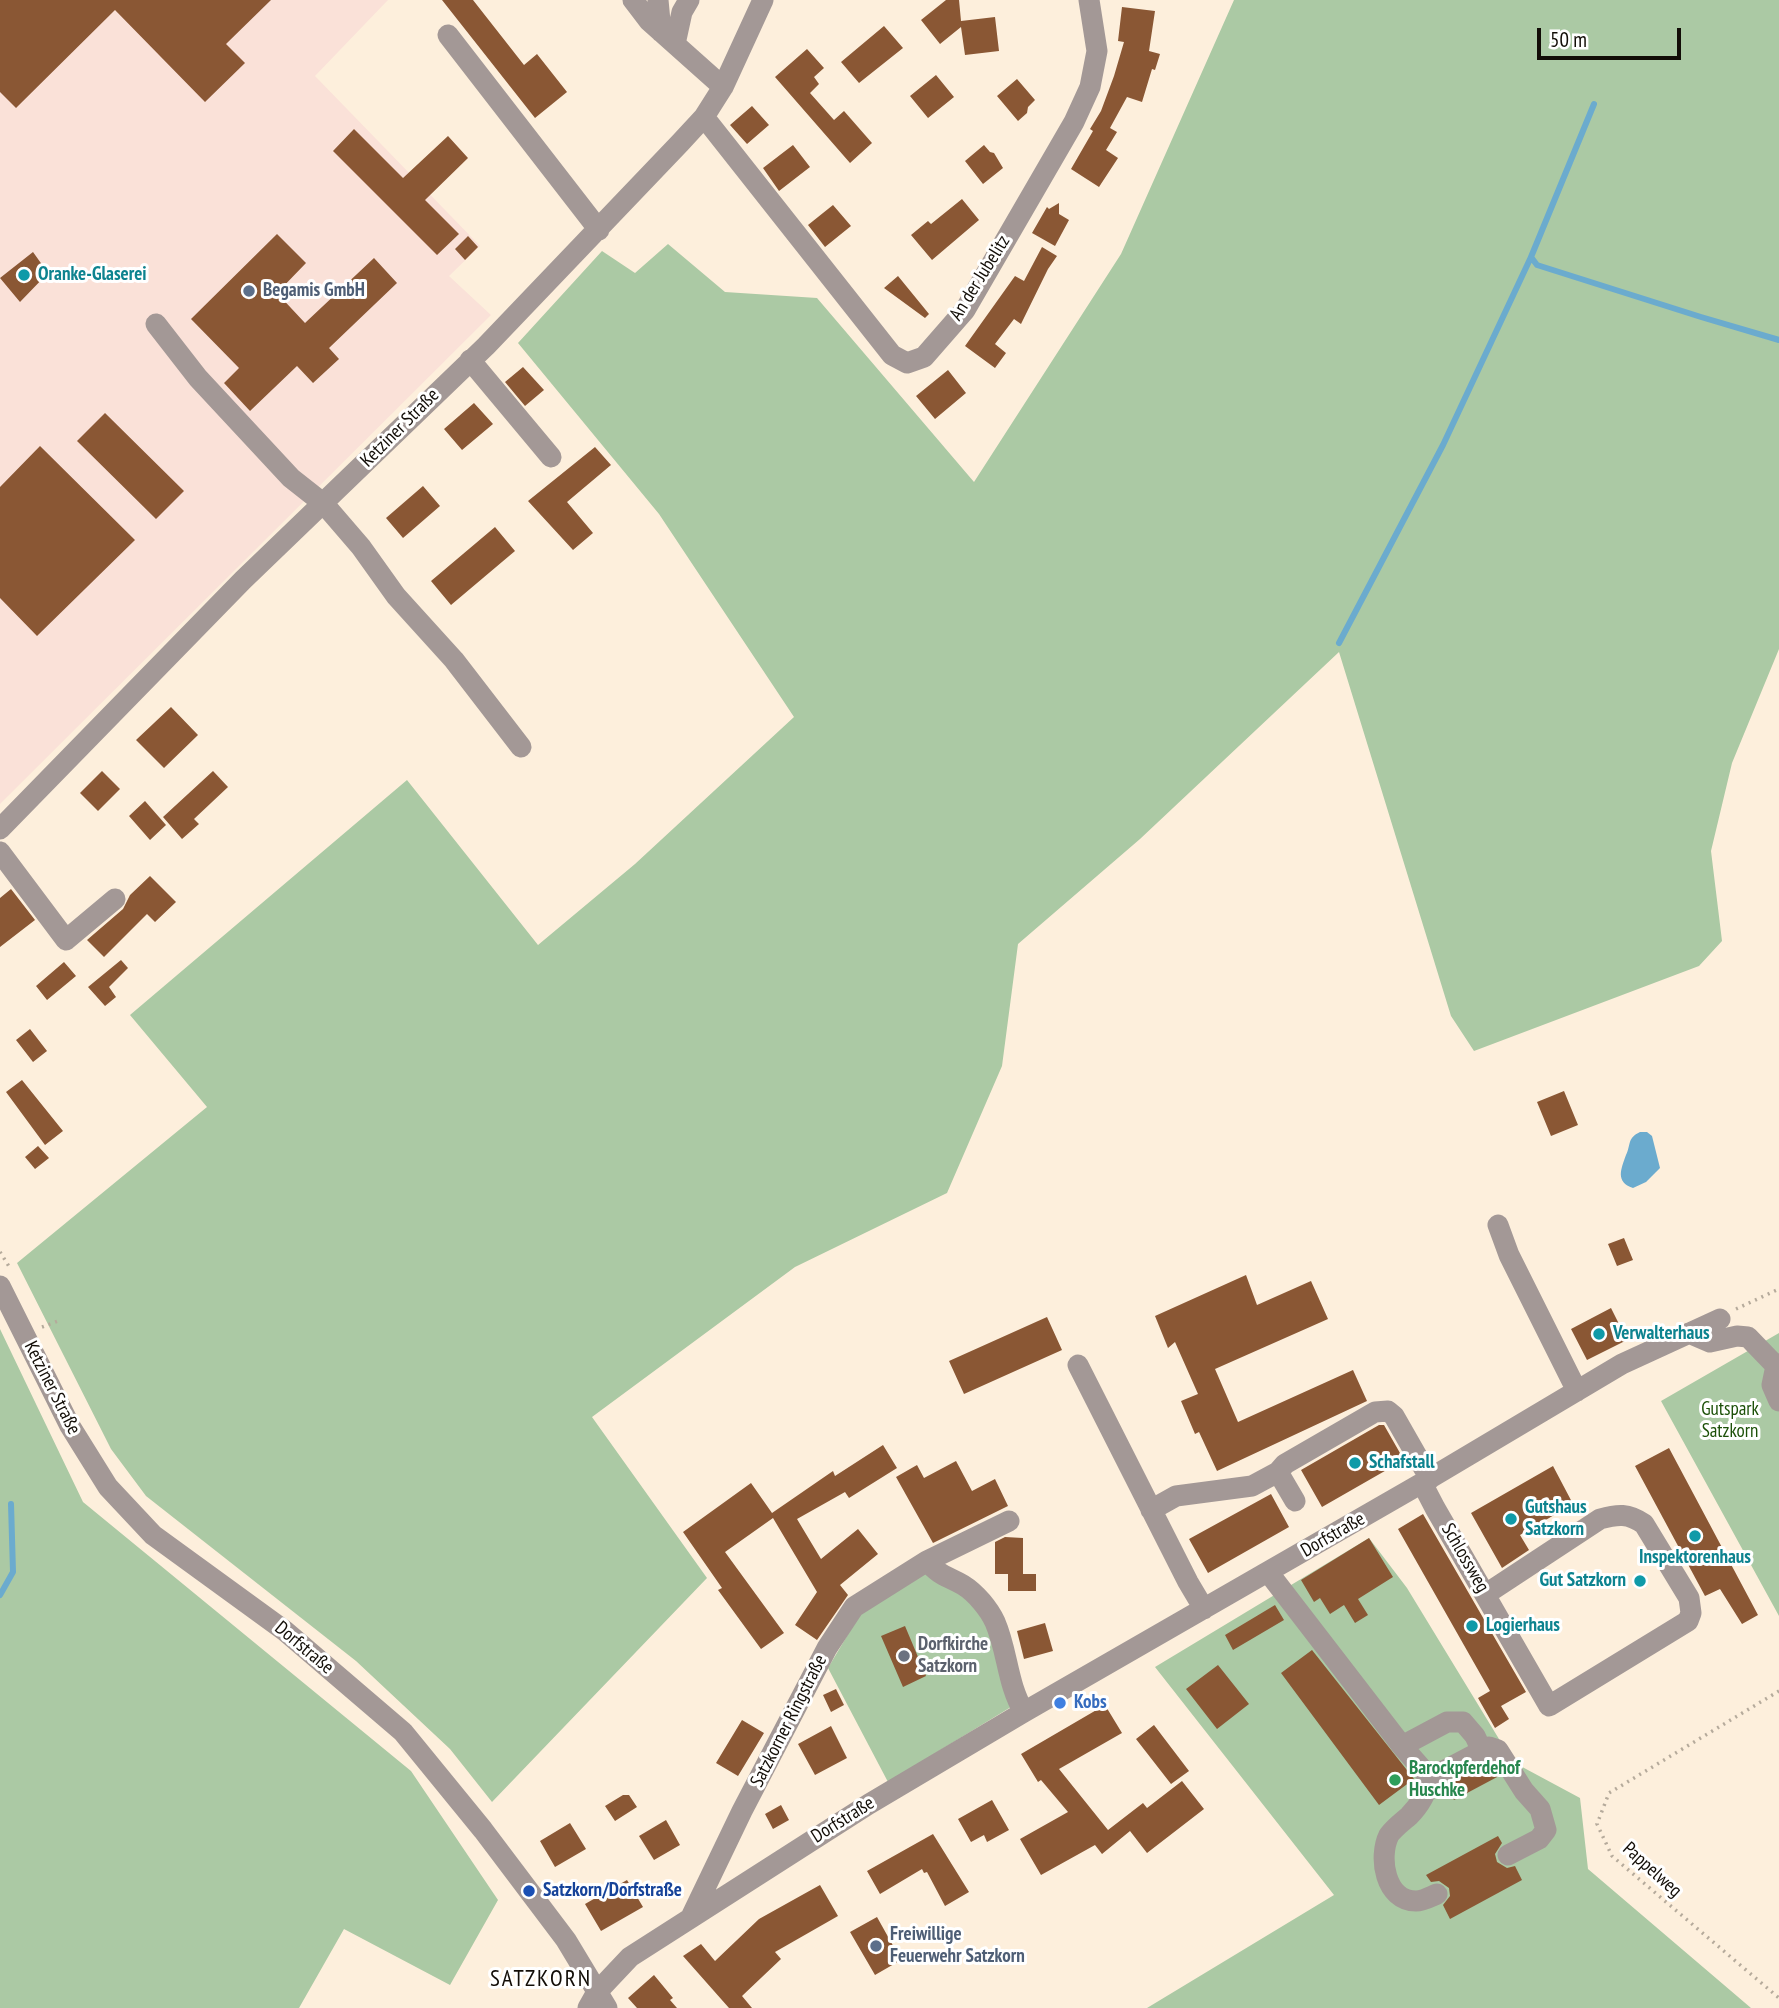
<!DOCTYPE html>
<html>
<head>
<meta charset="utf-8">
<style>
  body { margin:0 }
  #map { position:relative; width:1779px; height:2008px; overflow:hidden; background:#fdefdc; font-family:"PT Sans Narrow",sans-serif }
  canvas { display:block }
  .scale { position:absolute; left:1537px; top:28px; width:144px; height:32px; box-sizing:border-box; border:4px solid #120d07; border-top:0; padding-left:9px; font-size:21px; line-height:24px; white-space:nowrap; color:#120d07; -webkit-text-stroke:5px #fff; paint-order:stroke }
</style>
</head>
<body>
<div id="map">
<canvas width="1779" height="2008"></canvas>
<div class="scale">50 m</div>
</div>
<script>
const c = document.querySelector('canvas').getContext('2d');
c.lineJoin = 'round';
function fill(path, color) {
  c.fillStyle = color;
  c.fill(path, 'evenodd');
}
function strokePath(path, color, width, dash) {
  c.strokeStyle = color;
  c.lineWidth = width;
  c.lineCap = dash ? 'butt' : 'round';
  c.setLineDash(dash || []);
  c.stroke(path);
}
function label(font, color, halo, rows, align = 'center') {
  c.font = font + ' "PT Sans Narrow",sans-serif';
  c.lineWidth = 6;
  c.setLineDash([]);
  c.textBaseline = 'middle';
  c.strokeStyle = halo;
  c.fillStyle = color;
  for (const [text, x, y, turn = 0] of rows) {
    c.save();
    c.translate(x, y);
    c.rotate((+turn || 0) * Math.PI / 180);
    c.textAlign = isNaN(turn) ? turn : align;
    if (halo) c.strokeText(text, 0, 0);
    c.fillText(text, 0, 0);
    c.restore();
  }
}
fill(new Path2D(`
  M0,0h388l-73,76 165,170 -31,30 42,39 -491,489z`), '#fae1d8');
fill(new Path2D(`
  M1234,0h545v649l-47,114 -21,88 11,90 -23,25 -225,85 -23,-35 -112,-364 -199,187 -122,105 -16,122 -55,127 -152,74 -203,150 115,161 -215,224 -42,-53 -94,-88 -210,-165 -35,-47 -94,-186 190,-156 -77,-92 277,-235 131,165 97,-81 159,-147 -135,-203 -141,-171 84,-92 33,22 33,-29 57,48 92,6 157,184 147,-228z
  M0,1329l83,173 328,269 87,129 -48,85 -106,-56 -45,79h-299z
  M1779,1333v283l-118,-215z
  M1369,1538l38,50 106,174 67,36 8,71 163,139h-604l187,-113 -179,-228z
  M921,1571l37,18 31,35 22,83 -123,75 -60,-114 32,-54z`), '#abc9a4');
fill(new Path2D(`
  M1640,1132h7l5,4 8,32 -14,14 -13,6c-18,-6 -12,-19 -7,-33 5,-10 1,-17 14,-23z`), '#6babce');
strokePath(new Path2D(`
  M1594,104l-63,153 6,8 164,52 78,23
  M1339,643l104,-198 88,-188
  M0,1595l13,-23 -2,-68`), '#6babce', 6);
fill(new Path2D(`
  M0,0h271l-45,44 19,19 -40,39 -90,-92 -99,98 -16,-16z
  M442,0h31l51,65 13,-11 30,38 -32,26z
  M946,0h13l2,21 34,-4 4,34 -34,4 -4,-28 -21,17 -19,-24z
  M1122,7l33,4 -6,40 11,3 -5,16 -3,-1 -10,33 -15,-5 -17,31 7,4 -11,18 12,8 -19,29 -28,-18 22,-38 -3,-2 11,-18 13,-35 10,-34 -6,-1z
  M884,26l19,22 -44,35 -18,-21z
  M807,49l17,19 -10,9 5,7 -9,9 24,27 10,-9 28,32 -22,20 -75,-86z
  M936,75l18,22 -26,21 -18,-22z
  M1017,79l18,21 -7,7 -1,6 -9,8 -21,-25z
  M752,106l17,19 -22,19 -17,-19z
  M354,129l49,49 45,-42 20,22 -43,42 34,34 -22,21 -104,-104z
  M793,145l17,22 -31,24 -16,-23z
  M984,145l6,7 4,1 9,15 -20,16 -18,-23z
  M962,199l17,21 -47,40 -21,-25 17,-14 3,3z
  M1059,203v11l10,6 -14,26 -23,-13 15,-26 2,2z
  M833,205l18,21 -26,21 -17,-22z
  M277,234l29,29 -29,30 28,30 69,-65 23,25 -68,65 10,11 -26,24 -16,-17 -47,45 -26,-28 15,-15 -48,-49z
  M468,236l10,11 -13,13 -10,-11z
  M1042,247l15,9 -9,13 -27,55 -7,-5 -19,25 11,9 -11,15 -30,-22 50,-70 9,5z
  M33,252l15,21 -28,29 -20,-24z
  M898,276l31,38 -4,4 -41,-30z
  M523,367l21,23 -19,16 -20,-24z
  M948,370l18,23 -31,26 -19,-23z
  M474,403l19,21 -31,26 -18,-21z
  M105,413l79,78 -28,28 -79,-78z
  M40,446l95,94 -98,96 -37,-38v-111z
  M595,447l16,18 -44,37 26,31 -20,17 -45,-49z
  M423,486l17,20 -37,32 -17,-20z
  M495,527l20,24 -64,54 -20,-24z
  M171,707l27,28 -34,33 -28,-28z
  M102,771l18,18 -22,22 -18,-18z
  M213,771l15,16 -34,32 5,5 -17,15 -19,-22z
  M145,801l21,24 -16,15 -21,-24z
  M150,876l26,26 -21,20 -8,-8 -43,43 -17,-17 36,-31 7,-14z
  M11,889l24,31 -35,27v-49z
  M121,960l7,8 -19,19 7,10 -11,9 -17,-19z
  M64,962l12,14 -29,24 -11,-14z
  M30,1029l17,22 -14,11 -17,-22z
  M22,1080l41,51 -18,14 -39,-53z
  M1564,1091l14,34 -27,11 -14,-34z
  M38,1146l11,12 -14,11 -10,-12z
  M1624,1238l9,22 -16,6 -9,-22z
  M1246,1275l11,30 54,-24 17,38 -113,50 23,53 115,-52 14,31 -150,70 -18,-39 -4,2 -14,-33 17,-7 -23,-52 -7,6 -13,-32z
  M1611,1308l16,32 -40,20 -16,-31z
  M1047,1317l15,33 -98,44 -15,-33z
  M1379,1425h5l20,35 -82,47 -21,-37z
  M883,1445l14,23 -48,30 -4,-6 -48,27 24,40 37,-30 20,25 -38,31 8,10 -31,45 -22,-15 22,-33 -44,-74 -48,34 59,81 -23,16 -43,-59 4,-2 -39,-56 68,-49 21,30 61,-42 2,5z
  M1669,1448l89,167 -16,9 -22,-35 -15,7 -70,-130z
  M956,1461l16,30 23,-12 13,27 -75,37 -37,-66 21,-12 7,13z
  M1553,1466l20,38 -53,31 9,15 -27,18 -31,-55z
  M1271,1494l18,33 -81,46 -19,-34z
  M1423,1514l103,178 -25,14 8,13 -14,9 -17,-30 12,-7 -92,-162z
  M1005,1537l18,1v36h13v17h-28v-17h-13v-32z
  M1369,1538l24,39 -35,22 10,16 -13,8 -11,-18 -14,9 -10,-16 -6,4 -13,-22z
  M1275,1605l9,15 -51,30 -8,-15z
  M1045,1623l8,28 -29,8 -7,-28z
  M905,1626l21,50 -23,11 -22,-51z
  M1312,1650l102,129 -35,26 -98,-132z
  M1218,1665l31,39 -32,25 -31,-40z
  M836,1689l8,16 -13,7 -8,-17z
  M1105,1705l17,28 -63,36 49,61 35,-27 4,5 35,-27 22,28 -57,44 -17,-22 -28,23 -7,-9 -54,30 -21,-36 48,-27 -27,-32 -3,2 -17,-28z
  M742,1720l22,13 -26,43 -22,-13z
  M1154,1725l35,46 -18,13 -35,-45z
  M831,1726l16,32 -32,17 -17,-31z
  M1490,1761l9,15 -45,24 -9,-15z
  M623,1795h6l8,12 -22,14 -10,-15z
  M992,1800l17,30 -22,12 -3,-7 -13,7 -13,-23z
  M781,1805l8,15 -16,9 -8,-15z
  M666,1820l14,25 -26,15 -15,-24z
  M570,1823l16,26 -31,18 -15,-26z
  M933,1834l36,58 -24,14 -18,-34 -3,1 -2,-4 -42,25 -13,-23z
  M1498,1836l4,7 -7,11 2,8 10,6 8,-2 7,14 -72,39 -7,-14 7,-9 -1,-8 -10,-7 -8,1 -5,-7z
  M627,1880l16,27 -42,24 -16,-27z
  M820,1885l18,31 -63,36 6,7 -39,37 10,12h-23l-46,-52 18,-12 14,17 44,-42z
  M877,1917l24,43 -26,15 -25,-43z
  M654,1975l19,23 -3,2 7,8h-40l-9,-10z`), '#8a5734');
strokePath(new Path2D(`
  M0,1252l10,16
  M1736,1309l43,-20
  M42,1327l16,-6
  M1779,1691l-170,102 -12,31 15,32 167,142`), '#b5aa9b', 3.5, [2, 5]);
strokePath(new Path2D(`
  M633,0l16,21 74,66
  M658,0l3,32
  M448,35l151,195
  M675,44l7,-32 7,-12
  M704,117l188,238 15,8 17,-6 41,-47 109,-188 16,-35 7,-36 -8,-51
  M156,324l42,54 93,100 33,26 37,43 35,49 58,64 67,87
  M470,360l81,97
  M0,829l243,-249 243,-234 194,-203 24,-26 19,-30 40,-87
  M0,852l66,88 49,-41
  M1498,1225l11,30 68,136
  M0,1286l70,140 38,61 45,48 132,96 118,101 80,98 83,110 41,68
  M1689,1333l21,9 27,-6 11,1 28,29
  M1779,1364l-3,2 -4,19 7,16
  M1078,1365l110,217 16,27
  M1422,1483l13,25 114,198 139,-85 3,-8 -2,-15 -45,-74c-16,-11 -26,-10 -44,-5l-114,75
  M1295,1501l-17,-29 7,-8 90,-52 13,-1 6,5 36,63
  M1151,1510l25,-14 76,-10 26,-14
  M927,1561c14,16 19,14 36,24 13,8 26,24 32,37 13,30 12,62 29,90
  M1268,1572l134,174 28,32c-3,14 -11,28 -21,38 -7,6 -15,12 -20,19 -11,22 -4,66 27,66 7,0 14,-4 21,-7
  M1402,1746l45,-24h16l12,14 7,15
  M1430,1778l59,-31 9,3 26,41 16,18 6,21 -7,9 -31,16
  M692,1915l50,-104 85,-163 27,-41 73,-46 82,-40
  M588,2008l9,-16 33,-35 239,-153 155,-92 398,-229 200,-119 98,-45`), '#a39896', 21);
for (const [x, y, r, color] of [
  [24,275,7,"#0f9aa8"],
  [249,291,7,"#5c6f8a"],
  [1599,1334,7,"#0f9aa8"],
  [1355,1463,7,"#0f9aa8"],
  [1511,1519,7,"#0f9aa8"],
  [1695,1536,7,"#0f9aa8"],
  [1640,1581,7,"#0f9aa8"],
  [1472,1626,7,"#0f9aa8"],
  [904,1656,7,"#6b7280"],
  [1060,1703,7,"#3f7fe0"],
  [1395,1780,7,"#2e9e5b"],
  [529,1891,7,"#1a4fb4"],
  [876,1946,7,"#5c6f8a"]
]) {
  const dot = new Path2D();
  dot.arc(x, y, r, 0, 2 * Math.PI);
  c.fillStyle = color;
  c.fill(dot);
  strokePath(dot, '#fff', 2.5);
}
label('bold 19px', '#0d838f', '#fff', [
  ["Oranke-Glaserei",38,275],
  ["Verwalterhaus",1613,1334],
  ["Schafstall",1369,1463],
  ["Gutshaus",1525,1508],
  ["Satzkorn",1525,1530],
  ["Inspektorenhaus",1695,1558,"center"],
  ["Gut Satzkorn",1626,1581,"right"],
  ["Logierhaus",1486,1626]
], 'left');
label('19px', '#120d07', '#fff', [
  ["An der Jubelitz",980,278,-58],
  ["Ketziner Straße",400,428,-45],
  ["Ketziner Straße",52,1388,63],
  ["Dorfstraße",1333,1535,-30],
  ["Schlossweg",1465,1558,60],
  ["Dorfstraße",304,1648,40],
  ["Satzkorner Ringstraße",789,1721,-63],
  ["Dorfstraße",843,1820,-32],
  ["Pappelweg",1652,1870,42]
]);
label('bold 19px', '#4e5e75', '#fff', [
  ["Begamis GmbH",263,291],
  ["Freiwillige",890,1935],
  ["Feuerwehr Satzkorn",890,1957]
], 'left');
label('19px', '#1c5008', '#fff', [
  ["Gutspark",1730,1410],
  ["Satzkorn",1730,1432]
]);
label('bold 19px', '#5b616d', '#fff', [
  ["Dorfkirche",918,1645],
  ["Satzkorn",918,1667]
], 'left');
label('bold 19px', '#366cbe', '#fff', [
  ["Kobs",1074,1703]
], 'left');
label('bold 19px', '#27864d', '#fff', [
  ["Barockpferdehof",1409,1769],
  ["Huschke",1409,1791]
], 'left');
label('bold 19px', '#164399', '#fff', [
  ["Satzkorn/Dorfstraße",543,1891]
], 'left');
c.letterSpacing = '2px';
label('23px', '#120d07', '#fff', [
  ["SATZKORN",541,1979]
]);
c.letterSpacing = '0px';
</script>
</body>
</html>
